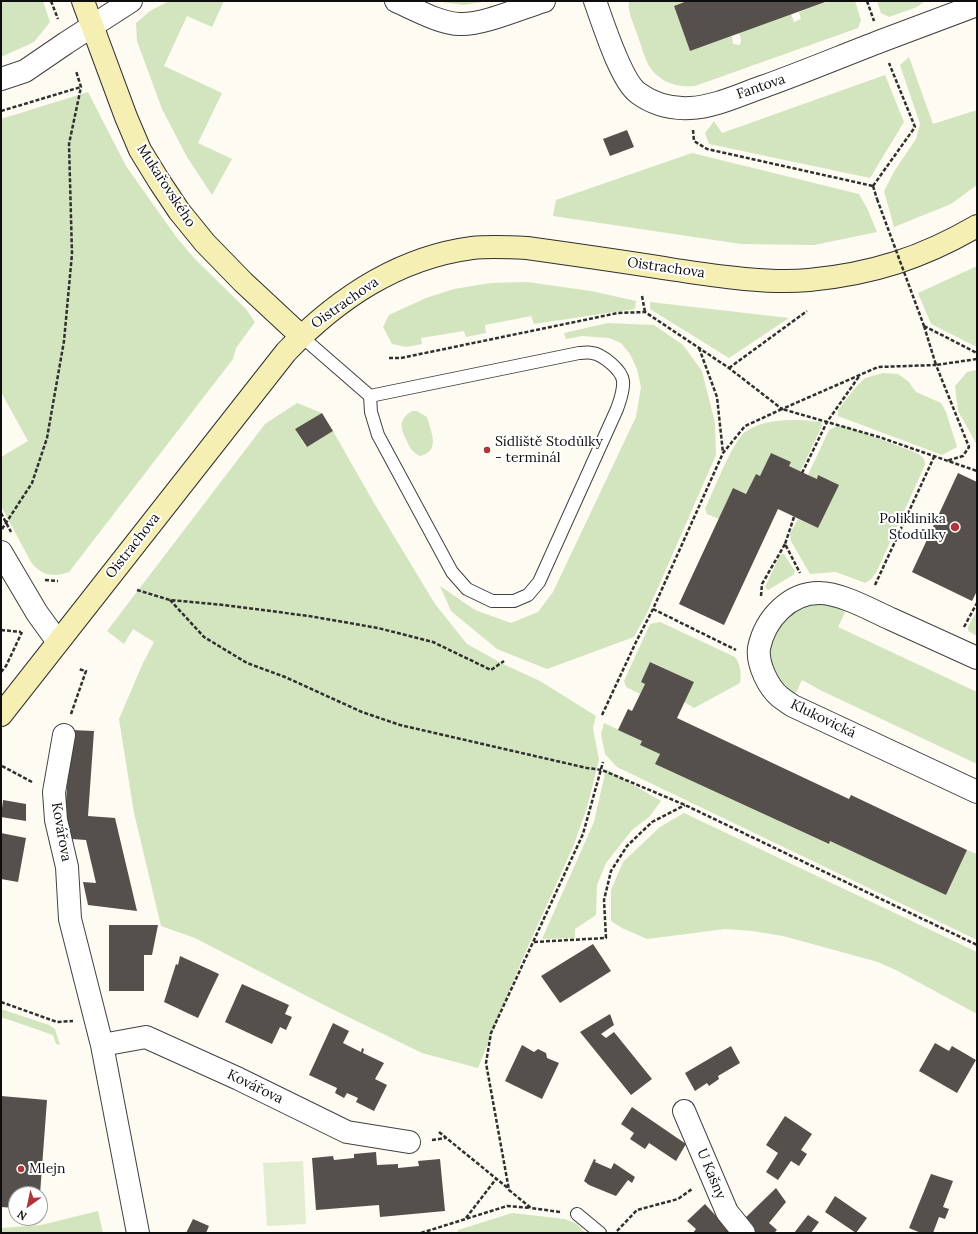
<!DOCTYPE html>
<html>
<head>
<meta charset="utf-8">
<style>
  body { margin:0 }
  #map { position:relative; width:978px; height:1234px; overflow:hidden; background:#fdfbf2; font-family:Lora,serif }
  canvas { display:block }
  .frame { position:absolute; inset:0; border:2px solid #0e0e0e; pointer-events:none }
  .north { position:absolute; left:8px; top:1186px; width:40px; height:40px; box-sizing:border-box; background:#fff; border:1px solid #9f9f9f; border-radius:50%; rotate:213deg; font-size:11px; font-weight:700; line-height:16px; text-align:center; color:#0e0e0e }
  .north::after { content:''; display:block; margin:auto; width:14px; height:18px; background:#b0353b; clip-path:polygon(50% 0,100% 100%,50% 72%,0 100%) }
</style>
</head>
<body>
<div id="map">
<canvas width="978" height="1234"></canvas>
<div class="frame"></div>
<div class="north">N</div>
</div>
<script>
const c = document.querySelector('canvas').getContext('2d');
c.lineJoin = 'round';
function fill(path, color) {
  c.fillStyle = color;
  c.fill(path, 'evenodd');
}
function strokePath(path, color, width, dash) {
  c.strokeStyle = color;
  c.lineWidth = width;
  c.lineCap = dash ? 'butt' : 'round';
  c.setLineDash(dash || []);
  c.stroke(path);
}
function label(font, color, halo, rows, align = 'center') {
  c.font = font + ' Lora,serif';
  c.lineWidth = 4;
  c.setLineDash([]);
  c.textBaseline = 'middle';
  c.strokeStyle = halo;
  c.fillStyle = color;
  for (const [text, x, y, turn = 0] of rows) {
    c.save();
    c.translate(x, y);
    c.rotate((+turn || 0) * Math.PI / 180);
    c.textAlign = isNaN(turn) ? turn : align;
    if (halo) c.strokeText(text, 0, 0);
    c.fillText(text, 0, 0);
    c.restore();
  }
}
fill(new Path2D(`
  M1,1h42l7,21 -16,20 -33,15z
  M169,1h55l-12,26 -25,-11 -23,50 58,27 -24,50 34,16 -20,36 -25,-38 -25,-48 -25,-68 -1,-18 14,-12z
  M434,1h53l-23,4z
  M629,1h58l-13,5 16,45 42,-15 1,8 7,1 1,-5 -2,-7 52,-19 3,8 7,-3 -2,-7 30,-11h26l6,19 -3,8 -163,58c-18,2 -36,-4 -46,-20 -5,-9 -8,-22 -12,-32 -3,-10 -10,-22 -8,-33z
  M877,1h48l-8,6 -28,10 -8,-4z
  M909,57l24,67 44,-14v75l-26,19 -57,23 -10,-36 11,-21 21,-31 4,-15 -20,-59z
  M885,75l19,47 -34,56 -161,-34 -4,-11 9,-12 8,12z
  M88,92l38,74 51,72 18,21 51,50 9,13 -19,26 -3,11 -164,213c-16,6 -28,3 -38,-10l-30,-56v-49l27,-16 -27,-49v-273z
  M692,153l167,41 8,14 10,24 -63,13 -73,-1 -188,-28 3,-16z
  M977,266v81l-46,-23 -13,-31z
  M527,282l64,9 45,10 -1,8 -101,15 -3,-8 -46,9 1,8 -20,4 -2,-6 -43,7 1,6 -16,3 -14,-3 -9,-17 6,-12 37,-17 28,-9 37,-6z
  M650,302l139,16 -60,40 -79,-49z
  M608,323l46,2 29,20 19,26 13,52 1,32 -70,160 -12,22 -87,32 -50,-20 -46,-38 -11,-25 35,24 36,13 27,-11 15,-20 83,-175 5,-30 -4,-18 -7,-15 -9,-11 -12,-5 -27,-2 -16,3 -2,-6z
  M977,370v75l-19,-34 -3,-25 12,-14z
  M883,373l15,1 10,7 8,11 25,11 5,9 11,35 -15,8 -104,-39v-6l17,-22 10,-10z
  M297,403l25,10 -27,16 11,18 27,-16 41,72 61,101 32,40 38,21 35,16 56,35 -3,12 6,32 -12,48 -14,39 -52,115 -43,106 -56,-15 -92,-45 -135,-70 -34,-12 -27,-113 -15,-94 24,-56 11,-21 -21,-13 -9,15 -17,-13 158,-207z
  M412,411h5l10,6c4,15 14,34 -7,39 -8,-4 -11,-9 -14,-17 -6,-12 -7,-20 6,-28z
  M802,420l19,2 1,4 -22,46 -11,-6 1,-4 -19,-9 -11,23 -4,-2 -10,20 -13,-6 -14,31 -12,-5 -2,-5c7,-15 29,-70 40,-77 17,-12 38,-12 57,-12z
  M837,426h8l67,25c8,4 13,5 13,14l-49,108 -6,7 -5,3 -29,-11 -26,2 -19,-33 -1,-7 8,-15 20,9 20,-43 -20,-9 -1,3 -9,-4 21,-45z
  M784,554l11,17 -2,4 -25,15 -3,-3 15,-32z
  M826,604l20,6 -8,17 139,65v72l-157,-74 -18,-10 -8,17c-4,-4 -10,-8 -14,-12 -4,-5 -5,-12 -7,-17 -11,-27 10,-58 37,-63 5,-1 11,-1 16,-1z
  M977,610v26l-9,-5v-4z
  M660,622l75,35c5,6 7,18 5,26l-46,25 -10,-6 10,-20 -43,-20 -10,20 4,2 -5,10 -14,-7 -2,-6 26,-57z
  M604,723l38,18 -2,4 20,9 -4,10 172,80 2,-3 116,54 21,-45 10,4v86l-360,-173 -12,-13 -4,-20z
  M606,769l55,32 -12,16 -17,13 -26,33 -9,22 -1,30 -21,14v9l-33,1 52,-117z
  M684,813l293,139v62l-81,-44 -18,-8 -95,-26 -31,-5 -27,-2 -78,10 -25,-11 -11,-7v-31l12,-28 37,-35z
  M1,1009l48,16 6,4 5,16 -4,-1 -3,-9 -52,-18z
  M98,1211l5,22h-102v-5l40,-3z
  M512,1213l53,6 12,5 8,9h-128l1,-3z`), '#d2e5be');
fill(new Path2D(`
  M303,1161l3,63 -39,2 -4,-63z`), '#e2edcf');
fill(new Path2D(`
  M687,1h141l-138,50 -16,-45z
  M627,130l7,17 -24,9 -7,-17z
  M322,413l11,18 -26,16 -12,-18z
  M771,453l20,9 -2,4 19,9 9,4 1,-4 21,10 -21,43 -40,-19 -54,116 -45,-21 54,-116 13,6 10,-20 4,2z
  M958,473l19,9v109l-5,10 -60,-29z
  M650,662l44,20 -17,36 172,81 2,-4 116,55 -21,45 -116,-54 -1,3 -174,-80 5,-10 -20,-9 2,-4 -24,-11 10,-21 4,2 13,-27 -4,-2z
  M71,730l23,1 -6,85 27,2 22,93 -49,-6 -5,-23 13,1 -10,-43 -14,-1 -7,-24z
  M3,800l23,4v17l-25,-4z
  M1,833l25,5 -8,44 -17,-3z
  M109,925h49l-6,30h-8v36h-35z
  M593,944l18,27 -51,32 -19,-27z
  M180,956l39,18 -21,44 -34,-16 12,-38 2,1z
  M242,984l47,21 -4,9 7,3 -6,13 -6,-3 -8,17 -47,-22z
  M610,1014l4,11 -13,9 5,4 8,-6 38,47 -21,16 -51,-63z
  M333,1023l16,8 -6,12 18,9 1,-4 2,1 -1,4 21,10 -9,16 12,6 -13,26 -18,-9 2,-4 -11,-5 -3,5 -9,-5 2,-5 -28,-13z
  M935,1043l14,8 3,-5 24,14 -19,33 -38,-22z
  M522,1045l12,7 4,-3 8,4 1,5 12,5 -17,36 -37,-18z
  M731,1046l9,17 -22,13 1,3 -10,7 -2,-3 -12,8 -10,-18z
  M1,1096l46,4 -7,94h-24v14l-15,-1z
  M632,1107l54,37 -10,17 -27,-18 -4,6 -15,-10 4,-6 -13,-9z
  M785,1116l27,18 -11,16 6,4 -8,12 -8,-5 -13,19 -12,-8 12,-19 -12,-8z
  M376,1152l1,13 21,-1v4l21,-2 -1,-5 22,-2 5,52 -65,6 -1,-12 -63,5 -4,-52 21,-2 1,4 20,-2v-4z
  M594,1159l2,1 -1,2 16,7 3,-6 21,14 -3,6 -4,-3 -12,16 -27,-11 -5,-4z
  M931,1174l22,7 -10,26 6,2 -4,10 -6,-2 -6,16h-12l-12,-5z
  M776,1188l10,14 -17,21 8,7 -3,3h-20l-12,-12z
  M835,1196l32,22 -11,15 -31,-21z
  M705,1204l24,26 -2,3h-34l3,-4 -9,-8z
  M808,1215l11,7 -8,11h-17z
  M193,1219l16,7 -3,7h-20z`), '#56504c');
const lane = new Path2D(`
  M301,336l69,60 1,16 7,23 74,137 15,17 25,12h22l14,-6 11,-13 78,-173c3,-9 7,-18 6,-28 -1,-11 -21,-27 -31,-28 -4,-1 -9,0 -13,0l-209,43
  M577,1214l23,19`);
const street = new Path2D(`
  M396,1c18,8 45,23 64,23 23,1 61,-16 84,-23
  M595,1c8,22 26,80 43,92 15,11 33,16 52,15 25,-1 51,-14 75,-22 39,-14 77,-30 116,-45 32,-12 64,-24 96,-36
  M1,79l24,-8 41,-28 65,-42
  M1,552l36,61 21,29
  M977,658c-29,-13 -57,-26 -86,-39 -20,-9 -50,-26 -72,-26 -30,0 -54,26 -60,55 -2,16 9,39 21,49 4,3 8,6 13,9l184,86
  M64,735l-10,57 2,28 11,47 3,52 32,126 36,188
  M102,1045l44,-8 93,42 108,53 62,10
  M684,1111l43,101 17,21`);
const secondary = new Path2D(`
  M83,1l43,116 14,33 19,31 20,30 26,32 38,39 58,54
  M1,715l285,-363c51,-53 111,-94 186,-104 18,-2 37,-1 55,0 50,7 100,14 149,22 42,6 92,14 133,10 63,-6 113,-22 168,-54`);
strokePath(lane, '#414141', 14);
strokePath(street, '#414141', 24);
strokePath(secondary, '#303030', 24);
strokePath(new Path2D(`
  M51,1l7,18
  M867,1l7,20
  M1,111l80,-24
  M693,130l1,11 13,8 166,37
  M873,186l42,-59 -26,-64
  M873,186l4,13
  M642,296l3,16
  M924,326l12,39 41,-6
  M924,326l53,27
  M699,348l18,49 6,56
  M389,358h12l217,-45 27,-1 84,56 53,41 96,-42 58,-2 33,82 -6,9 -17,5
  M729,368l78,-57
  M802,473l25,-51 33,-47
  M1,513l10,19
  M794,517l-9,27 15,29
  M2,529l30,-46 15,-45 17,-97 8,-87 -3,-110 12,-57 -5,-16
  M45,580l13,1
  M875,585l59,-128
  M137,590l33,10 54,5 85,11 69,12 55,14 58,28 13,-9
  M761,596l1,-12 23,-40
  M170,600l34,37 43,26 38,14 77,35 38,13 187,43 15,2 83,35 292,140
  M653,609l83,41
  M964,627l13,-24
  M1,630l20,2
  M1,672l5,-6 16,-34
  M71,714l15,-43 -8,-2
  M602,715l34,-73 17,-33 70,-156 22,-27 37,-17 97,28 98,34
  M2,766l30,16
  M534,942l72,-4 -2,-38 7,-29 16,-25 25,-24 33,-17
  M1,1002l56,20 16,-1
  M439,1132l70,57
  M432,1140l14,-2
  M560,1212l-29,-4 -22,-18 -23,-127 5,-30 92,-199 20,-72
  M466,1218l30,-39
  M617,1231l20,-21 41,-11 14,-10
  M421,1233l86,-27 24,2`), '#303030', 2.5, [4, 2]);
strokePath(lane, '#fff', 12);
strokePath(street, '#fff', 22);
strokePath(secondary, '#f6efb4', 22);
strokePath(new Path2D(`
  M877,199l47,127`), '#303030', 2.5, [4, 2]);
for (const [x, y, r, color] of [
  [487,450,4,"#b0353b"],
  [955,527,5,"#b0353b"],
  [21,1169,4,"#b0353b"]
]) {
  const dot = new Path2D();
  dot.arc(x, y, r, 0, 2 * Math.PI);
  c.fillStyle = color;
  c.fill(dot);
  strokePath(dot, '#fff', 1.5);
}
label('14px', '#0e0e0e', '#fff', [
  ["Fantova",761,87,-19],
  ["Mukařovského",166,186,57],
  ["Oistrachova",666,268,8],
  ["Oistrachova",345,303,-35],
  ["Oistrachova",133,546,-52],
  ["Klukovická",823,719,26],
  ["Kovářova",61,832,80],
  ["Kovářova",255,1087,26],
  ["U Kašny",711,1174,67]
]);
label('14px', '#0e0e0e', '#fff', [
  ["Sídliště Stodůlky",495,442],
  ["- terminál",495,458],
  ["Poliklinika",946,519,"right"],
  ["Stodůlky",946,535,"right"],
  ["Mlejn",29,1169]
], 'left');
</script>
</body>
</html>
